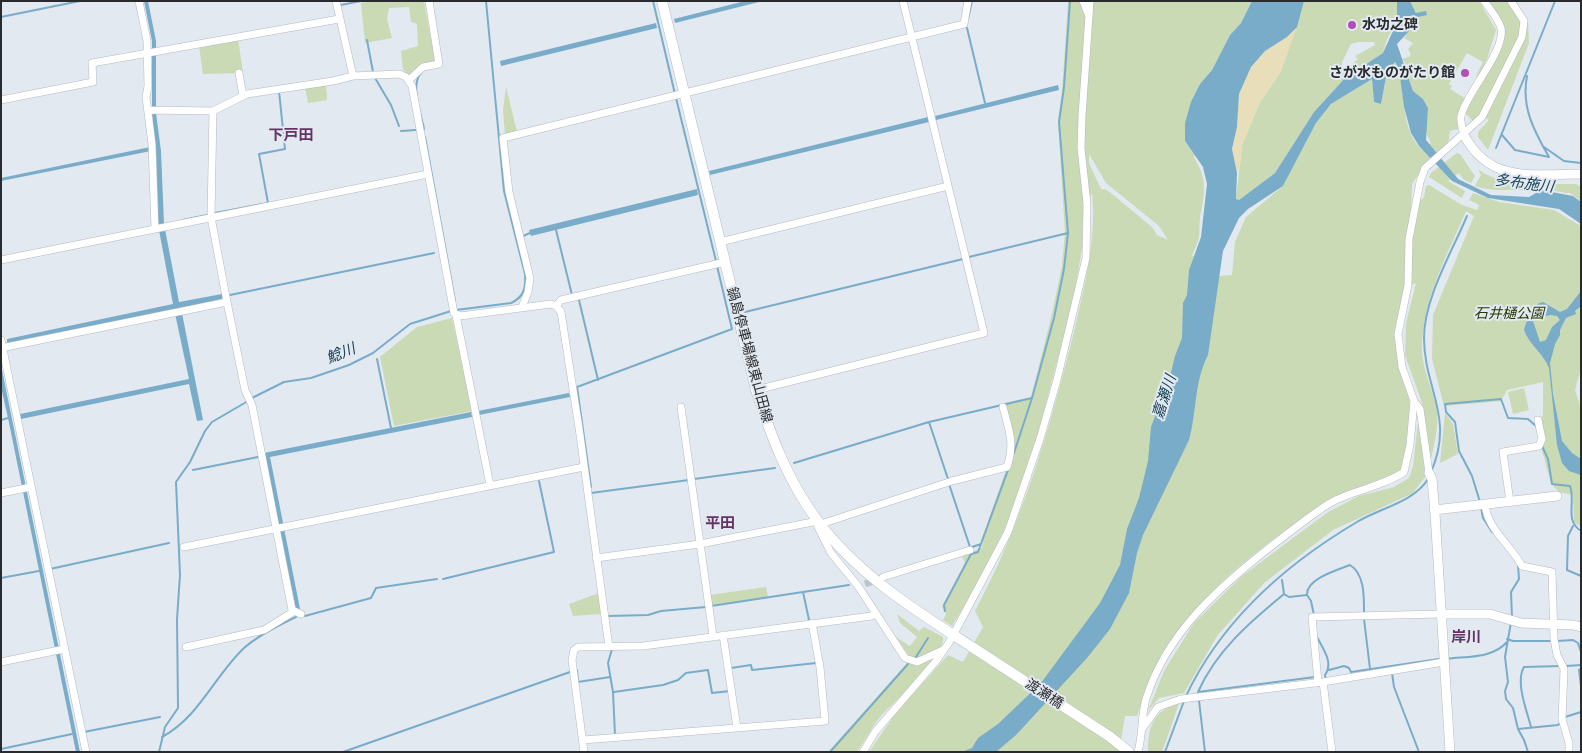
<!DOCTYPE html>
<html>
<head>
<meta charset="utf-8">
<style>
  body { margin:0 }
  #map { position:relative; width:1582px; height:753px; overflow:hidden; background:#e3e9f0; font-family:"PT Serif",serif }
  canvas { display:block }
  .frame { position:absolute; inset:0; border:2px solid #282a2d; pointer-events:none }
</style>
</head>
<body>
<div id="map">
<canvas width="1582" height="753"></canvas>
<div class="frame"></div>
</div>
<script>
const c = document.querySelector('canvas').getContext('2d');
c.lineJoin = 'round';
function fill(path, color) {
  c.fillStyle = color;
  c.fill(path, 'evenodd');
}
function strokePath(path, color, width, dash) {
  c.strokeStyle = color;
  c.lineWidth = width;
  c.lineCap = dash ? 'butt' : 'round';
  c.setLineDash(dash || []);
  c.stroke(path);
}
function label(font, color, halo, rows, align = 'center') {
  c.font = font + ' "PT Serif","Noto Sans JP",serif';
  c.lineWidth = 4;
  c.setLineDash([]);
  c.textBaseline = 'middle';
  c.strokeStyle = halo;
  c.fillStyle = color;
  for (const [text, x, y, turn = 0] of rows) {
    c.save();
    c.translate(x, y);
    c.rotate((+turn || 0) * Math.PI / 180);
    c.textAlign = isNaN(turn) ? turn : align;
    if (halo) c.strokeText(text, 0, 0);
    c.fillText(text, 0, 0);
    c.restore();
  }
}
fill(new Path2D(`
  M374,1h50l11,61 -13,3 -14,10 -5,-5 -2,-19 17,-5 -1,-22 -6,-2 -2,-15 -20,1 -2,11 5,19 -27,5 -4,-40z
  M1068,1h184l-11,22 -11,12 -18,35 -12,14 -15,57 11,16 -3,-1c15,23 12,36 7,61 -1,7 0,14 -1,20 -1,6 -5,13 -7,19h2l-5,18 30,2 13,-1 3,-33 11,-25 37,-31 33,-63 15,-19 41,-25 2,23 7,2 6,-32 8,-10c13,24 2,64 27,88l9,-7 -6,-12 3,-23 -5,-9 -10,-8 -8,-24 2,-2 -5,-6 7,-2 2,-3 -3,-5 5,-6 -9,-5 8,-11 -4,-3v-5l8,-6 -6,-12h69l17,29 -9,29 -7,15 -4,2 7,-14 -16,-9 -18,31 3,2 -2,3 16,10 -8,19v11l-8,2 -2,14 -23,20 -13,19 -1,26 13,-13 2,-11 3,-1 33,20 15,5 2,-5 -10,-5 4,-7 26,9 55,8 27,16v142l-6,22 6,19v118l-7,-5 -1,-27 -14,-3 -8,-9 -10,-36 -1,-27 3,-5v-33l-36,8 -6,11 -57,5 -12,-47 1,-44 41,-99 -8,-5c-19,45 -44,89 -44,138 0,19 10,39 14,57 4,20 -2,40 -7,60l-7,-63 -17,-48 1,-32 10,-40 -11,4 -9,37v22l13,46 1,21 -7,56 -8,7c-22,8 -45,16 -67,27 -14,7 -27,18 -41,27 -70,48 -124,103 -150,186h-12l-6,36h-250l26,-38 53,-59 15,7 20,-35 -8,-16c47,-87 75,-183 99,-279 10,-45 23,-92 18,-139l-9,21 -1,34 -8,48 -37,142 -30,86 -27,56 -28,46 -9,-6 3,-6 -4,-7 23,-44 -3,-8 20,-7 1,-6 -2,-1 33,-94 -9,-44 26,-6 20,-79 11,-52 3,-34 -7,-111 4,-29zM1089,154l17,29 53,43 9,14 -11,-5 -5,-8 -45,-37 -6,-1 -12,-26z
  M1304,1h93v21l-10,17 -4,14 -38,25 -31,34 -39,61 -36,27 -3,-1 6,-54 18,-43 21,-31zM1358,42h16l1,3 -20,11 3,3 -14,12 -2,-2v-7l9,-18z
  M1488,1h28l12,21 1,21 -41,107 -10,-13v-5l11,-12 -9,-5 -7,6 -8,-8 38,-70c4,-18 -4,-28 -15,-42z
  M238,39l5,34 -40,1 -4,-28z
  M326,85l1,15 -19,3 -3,-16z
  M506,87l11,45 -12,3 -2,-25z
  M1457,153l3,1 15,22 -4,7 -7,-3 -5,-7 -11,8 17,10 -3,7 -33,-21 2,-4z
  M1478,169c25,20 68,14 98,15l5,3v14l-11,-8c-4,1 -25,-5 -33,-5l-4,4c-19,-4 -39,1 -58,-6l6,-11z
  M452,318l20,93 -78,15 -14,-69 37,-30z
  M1524,388l5,22 -16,4 -5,-22z
  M1445,413l8,11 5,30 -18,9z
  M1419,414l6,63 -12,16 -80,37 -69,53 -47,53 -33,57 -25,5 -11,13 16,-40 30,-48 47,-46 87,-65 31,-16 35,-9 15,-9 4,-12z
  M766,587l2,10 -57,8 -2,-10z
  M599,593l2,21 -28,2 -4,-12z
  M897,614l22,17 5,-4 19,10c2,21 -47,63 -62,79 -9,11 -16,24 -24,36h-29l78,-88 3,-8 -13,-19 14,9 7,-9 -17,-14z
  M1180,701l-18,51h-14c0,-28 6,-40 32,-51z`), '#c9dab5');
fill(new Path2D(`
  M1297,27l-16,44 -21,31 -18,43 -1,17 -4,11 -5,-24 5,-22 2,-33 12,-27 14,-16 22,-14z`), '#e8dfba');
fill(new Path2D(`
  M144,1h4l8,40v72l5,38 3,73 15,78 43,-8 1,5 -42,9 22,112 -6,1 -8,-37 -168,35 -1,-5 169,-35 -15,-70 -167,35v-5l166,-35 -15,-79 -2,-75 -155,31v-3l154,-32 -3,-33v-72z
  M745,1h18l-88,22 -1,-4z
  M1252,1h52l-7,26 -10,10 -22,14 -14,16 -12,27 -2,33 -5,22 5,24 -1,26 3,1 36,-27 39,-61 31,-34 38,-25 14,-31v-21h13l6,12 10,-2 1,4 -18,4 -1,5 5,3 -16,17 16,47 10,8 5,9 -2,32 32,39 33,16 38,2 12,-7 32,6 8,6v22l-22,-15 -71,-11 -36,-17 -33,-35 -8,-13 -7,-26 -5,-38 -4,-7 -8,10 -6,32 -7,-2 -2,-23 -41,25 -15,19 -33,63 -35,23 -9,9 -16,33 -15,104c-14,27 -11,56 -19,85l-46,95 -6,18 -8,40 -19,36 -23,29 -71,77 -20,17h-34l10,-4 6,-10 20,-14 43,-41 59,-80 20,-38 7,-36 12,-31 9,-37 3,-34 19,-50 5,-21 7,-18 1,-35 4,-8 2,-25 12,-33 6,-53 -4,-17 -18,-26v-18l6,-21 9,-18 12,-14 18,-35 11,-12z
  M656,23l1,5 -156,38 -1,-5z
  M1058,85l1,5 -123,30 -1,-4z
  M928,117l1,5 -219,53 -1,-4z
  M697,189l1,6 -167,41 -2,-6z
  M1581,291v15l-6,5 1,3 -10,4 -6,12v5l-5,9 -5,19 3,31 9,47 10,12 9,6v16l-12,-4 -7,-8 -5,-18 -8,-77c-5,-14 -19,-22 -25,-38 4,-12 6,-25 19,-28l17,10 7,-3zM1551,315l6,1 3,4 -8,7 -6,13 -6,2 -7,-21 2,-3z
  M1,365l79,387h-4l-68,-334 -7,-31z
  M569,393l1,4 -91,18 -1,-4z
  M471,412l1,5 -202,40 30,152h-4l-32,-156z`), '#79acc9');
strokePath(new Path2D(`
  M653,1l22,93
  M341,5l20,-4
  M1,17l79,-16
  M968,19l4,-18
  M967,28l18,75
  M367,40l6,32
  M421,73c-11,12 0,41 3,56
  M1527,76c-6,31 7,55 22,81
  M375,78l16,27 8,21
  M676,98l40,163
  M401,131l15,-1
  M1502,135l13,15 34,7
  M425,137l30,164
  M1544,147l20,14 17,2
  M1496,148l59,-147
  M215,213l53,-10 -9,-49 26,-5 -6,-58
  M183,220l24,-5
  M556,230l16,65
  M523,236l7,-3
  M969,257l99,-24
  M230,295l204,-42
  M579,300l19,80
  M456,310l55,-7c13,-6 15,-15 14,-29l-21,-83 -18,-190
  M745,312l218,-53
  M377,359l14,69
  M252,398l32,-16 27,-4 38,-13 24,-12 37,-29 41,-13
  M1,420l7,-2
  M929,422l19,57
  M1542,446l6,13 4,25 18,2c6,16 -6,34 11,45
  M1014,453l18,-55 22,-80 10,-49 4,-36 -9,-111 5,-35 6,-86
  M794,463l135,-41 103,-24
  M193,470l65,-13
  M1431,472c24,-55 -7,-83 -7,-134 0,-40 28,-86 43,-122
  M694,479l81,-11
  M949,484l21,63
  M591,487l-14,-100 155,-58 -15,-63
  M591,493l98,-13
  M1480,502l-8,-26 -13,-25 -4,-29 -9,-10 -1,-8 56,-5 7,19 20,1 9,8
  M1481,507l2,11 9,14
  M1573,526l-5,10 -1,34 14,6
  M969,548l12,-4
  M50,569l119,-26
  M1,578l38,-7
  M443,579l111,-27 -15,-71
  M1282,580l2,14 5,3 18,-2 4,6 3,14
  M803,592l6,28
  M1307,595c-1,-16 30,-25 43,-30 15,9 14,33 14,49
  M711,606l138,-21
  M945,611l-1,-6 27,-51 7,-2 30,-82
  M305,616l66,-18 5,-10 61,-9
  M608,616l40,-1 13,-4 45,-4
  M1512,618l-1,-26 8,-13 -1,-14
  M1364,619l6,50
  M1511,622l-6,35 3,25 -3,9 1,8 7,9 5,21 6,11 4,12
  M1317,637c6,12 17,26 8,38l1,5
  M1507,639l6,2h39
  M1557,641l16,-1 5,3 3,9
  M612,649l-4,14 5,29 2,43
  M916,657l12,-19
  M1446,659c21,-3 46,0 61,-17
  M1566,666l15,-1
  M731,668l20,-3 1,5 64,-7
  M1581,669l-2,1 2,16
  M577,670l1,12 32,-5
  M1329,670l15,-4 5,2 2,4 88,-13
  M1392,673l2,14 25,65
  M614,692l49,-7 15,-5 8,-7 22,-3 4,23 18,-2
  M1198,692c18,-41 52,-70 86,-98
  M1186,696c36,-76 100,-132 171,-174 23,-14 57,-20 71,-43
  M1565,717l16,-5
  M1531,727c-4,-16 -16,-45 -7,-60l37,-1
  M1518,729l40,-4 2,-2
  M84,732l76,-15
  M162,737c37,-20 52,-60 81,-88 14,-13 36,-24 53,-32
  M1,749l71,-15
  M159,752l6,-25 13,-19 -1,-89 3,-44 -4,-93 14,-20 15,-31 7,-9 36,-21
  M343,752l227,-80
  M830,752l78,-88
  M1165,752l19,-51
  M1205,752l-7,-60 117,-15`), '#79acc9', 2);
strokePath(new Path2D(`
  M865,584l14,-5`), '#bec3c9', 7, [7, 3.5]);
const minor = new Path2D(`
  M139,1l8,40 1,45 -2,11 6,47 3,85
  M336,1l17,75
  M1083,1l5,13
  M239,73l4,23
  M409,80l14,-13 16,-3 -10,-63
  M1,100l92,-18 -1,-19 247,-44
  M148,110l65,1 34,-17 86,-13 20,-5 46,-2 7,3 6,9 42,227 6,3 91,-12 5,2 5,6 18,116 30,219
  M213,111l-2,106 16,85
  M1464,135c-2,-7 -4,-13 -3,-19 5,-23 45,-65 40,-88 -3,-10 -11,-19 -17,-27
  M720,242l228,-56
  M1,260l427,-86
  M556,306l5,-6 164,-38
  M522,307l6,-15 2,-14 -21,-86 -6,-54 461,-114 4,-23
  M456,315l34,170
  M1,340l85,412
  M1,348l226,-46 18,88 7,15 40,205 9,4
  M756,390l228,-57 -81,-332
  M1414,401l6,8 9,64
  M681,407l32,229
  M1,493l30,-6
  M1510,502l-7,-50 36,-6 3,-7 -4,-19
  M1485,505c3,25 25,39 37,61l30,6 2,67 3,16 7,14 -2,50 7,24v9
  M821,524l131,-43 55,-14c8,-23 2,-37 -4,-60
  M818,527l13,26 27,33 47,72 12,4 26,-12
  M184,547l400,-80
  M596,558l104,-14 118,-23
  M883,577l87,-27
  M723,635l14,93
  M186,647l78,-17 29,-18
  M1,662l63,-13
  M1318,682l-6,-65 129,-3
  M1323,682l9,70
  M1142,729l16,-22 23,-8 142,-17 121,-20
  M583,740l242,-19 -5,-54 -8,-44
  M584,752l-12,-92 2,-10 4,-3 65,-1 229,-30 2,-3
  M863,752l12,-20 62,-72 13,-19 58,-109 32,-93 17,-59 29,-122 1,-54 -6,-56 1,-32 8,-115
  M1138,752c5,-18 3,-36 8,-53 20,-65 71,-110 123,-151 20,-15 40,-32 61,-45 23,-13 52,-16 74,-31l6,-27 4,-44 -12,-34 -4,-33 10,-49 1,-46 11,-57 5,-14 57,-51 40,-80 2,-16 -13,-20`);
const tertiary = new Path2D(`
  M1464,135c26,49 69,39 117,39
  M1429,473l3,6 3,34 15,239
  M1434,510l123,-14
  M1441,614h49l31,9 52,2 8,2`);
const secondary = new Path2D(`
  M662,1l94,389c15,46 32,91 61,130 41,55 98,90 155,127 45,29 91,59 137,89l20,16`);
strokePath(minor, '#b3b9c0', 8);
strokePath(tertiary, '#b3b9c0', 10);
strokePath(secondary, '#b3b9c0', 11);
strokePath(minor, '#fff', 7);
strokePath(tertiary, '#fff', 9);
strokePath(secondary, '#fff', 10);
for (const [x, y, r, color] of [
  [1352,25,5,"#b24fb6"],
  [1465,73,5,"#b24fb6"]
]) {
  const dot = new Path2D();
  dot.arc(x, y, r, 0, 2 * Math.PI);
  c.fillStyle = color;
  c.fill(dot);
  strokePath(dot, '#e3e9f0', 2);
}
label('bold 14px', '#282a2d', '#e3e9f0', [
  ["水功之碑",1362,25],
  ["さが水ものがたり館",1455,73,"right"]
], 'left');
label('italic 14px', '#243600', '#e3e9f0', [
  ["石井樋公園",1509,314]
]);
label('14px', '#282a2d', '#e3e9f0', [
  ["鍋島停車場線東山田線",749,355,75],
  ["渡瀬橋",1044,694,33]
]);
label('bold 15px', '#633365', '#e3e9f0', [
  ["下戸田",291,136],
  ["平田",720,524],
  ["岸川",1466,638]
]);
label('italic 15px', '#184258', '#e3e9f0', [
  ["多布施川",1524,184,7],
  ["鯰川",341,354,-22],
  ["嘉瀬川",1165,397,-72]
]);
</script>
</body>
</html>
